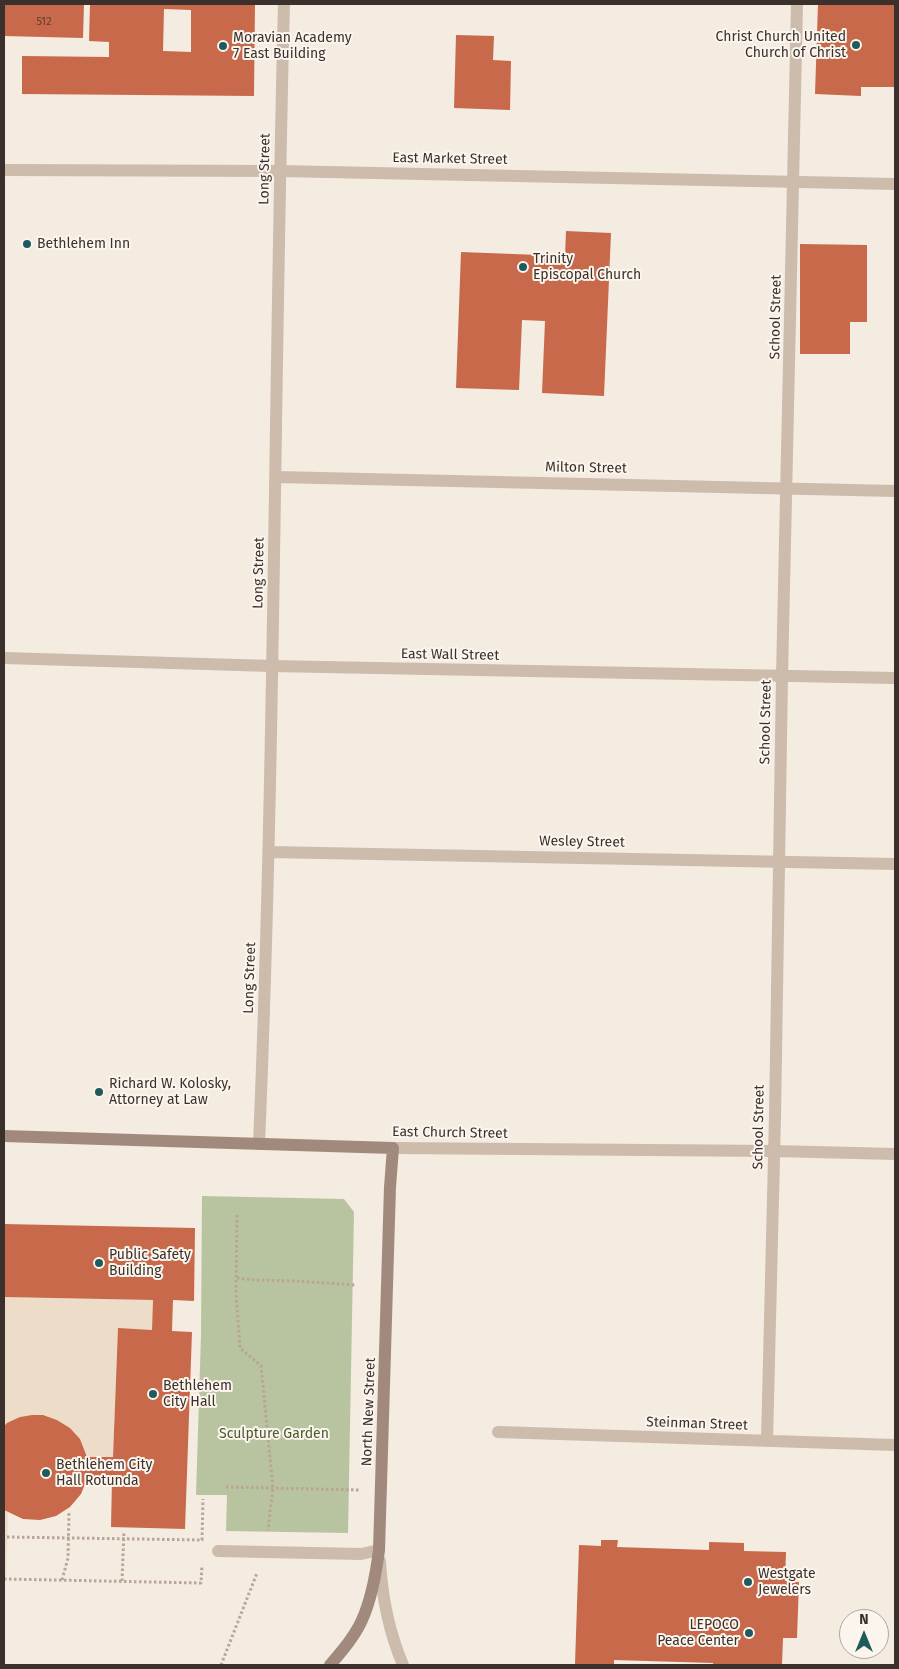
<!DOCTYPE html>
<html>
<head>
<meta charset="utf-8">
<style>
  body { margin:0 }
  #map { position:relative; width:899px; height:1669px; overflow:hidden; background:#f4ebe1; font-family:"Fira Sans",sans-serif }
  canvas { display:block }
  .frame { position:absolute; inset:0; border:5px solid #3b302b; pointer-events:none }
  .north { position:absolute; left:839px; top:1609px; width:50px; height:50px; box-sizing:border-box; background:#fbf5ee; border:1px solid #aea6a0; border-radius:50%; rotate:0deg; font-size:14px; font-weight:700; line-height:20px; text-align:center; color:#3b302b }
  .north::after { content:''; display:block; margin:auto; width:18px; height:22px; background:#1f5a5e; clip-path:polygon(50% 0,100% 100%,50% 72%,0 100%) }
</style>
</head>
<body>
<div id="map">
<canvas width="899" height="1669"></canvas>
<div class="frame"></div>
<div class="north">N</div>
</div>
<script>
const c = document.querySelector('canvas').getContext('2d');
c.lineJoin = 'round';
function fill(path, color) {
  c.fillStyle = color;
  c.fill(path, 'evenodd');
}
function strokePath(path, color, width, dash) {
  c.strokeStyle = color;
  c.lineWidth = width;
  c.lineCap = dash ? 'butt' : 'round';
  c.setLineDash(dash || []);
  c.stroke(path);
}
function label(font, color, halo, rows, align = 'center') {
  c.font = font + ' "Fira Sans",sans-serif';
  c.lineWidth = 4;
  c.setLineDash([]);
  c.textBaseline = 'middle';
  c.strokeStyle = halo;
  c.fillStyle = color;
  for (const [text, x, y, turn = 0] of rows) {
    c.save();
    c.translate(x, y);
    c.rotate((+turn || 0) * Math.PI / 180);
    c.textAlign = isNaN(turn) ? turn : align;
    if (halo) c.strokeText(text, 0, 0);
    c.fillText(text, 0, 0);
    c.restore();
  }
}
fill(new Path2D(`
  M202,1196l142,3 10,13 -6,321 -122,-2 1,-36h-31l5,-160z`), '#b8c4a0');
fill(new Path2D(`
  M4,1297l149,3 -1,30 -34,-1 -5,128h-26l-7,-18 -10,-11 -12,-8 -15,-5h-11l-12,2 -16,9z
  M4,1510l4,3 -2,66h-2z`), '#ecdcc8');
fill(new Path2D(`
  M4,4h80l-1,34 -79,-2z
  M90,4h165l-1,92 -232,-2v-38l87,1v-15l-20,-1zM164,9l27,1v42l-28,-1z
  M818,4h77v83h-34v9l-46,-2z
  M456,35l38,1 -1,24 18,1 -1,49 -56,-2z
  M566,231l45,2 -7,163 -62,-3 3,-72 -23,-1 -3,70 -63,-2 5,-136 104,4z
  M800,244l67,1v77h-17v32h-50z
  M4,1224l191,4 -1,73 -21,-1 -1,31 20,1 -7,197 -74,-2 1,-48h-25l-6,15 -11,13 -14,9 -16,4 -17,-1 -19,-9v-84l3,-3 13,-6 12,-2h11l14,5 13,8 10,11 7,18h26l5,-129 34,2 1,-30 -149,-3z
  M601,1540h17l-1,7 92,3v-8l35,1v8l42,1 -1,29 14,1 -2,56h-14l-1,27h-69v-2l-99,-3v5l-39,-1 4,-119 22,1z`), '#c8694b');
strokePath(new Path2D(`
  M237,1215l-1,78 4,55 21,18 12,122 -5,42
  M237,1278l16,2 42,1 60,4
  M226,1487l135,3
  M7,1537l195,3 1,-41
  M4,1579l197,4 1,-18
  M62,1580l6,-22 1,-46
  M122,1581l2,-50
  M221,1665l36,-92`), '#b9a596', 3, [2.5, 2.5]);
strokePath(new Path2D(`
  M276,477l619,14
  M269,852l626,12
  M259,1144c16,-380 15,-760 25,-1140
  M498,1432l397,13
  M767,1441l8,-324 7,-441 15,-672
  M218,1551l143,3 18,-4`), '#cdbbac', 12);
strokePath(new Path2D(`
  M4,658l268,8 623,12
  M380,1561c2,36 9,71 23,104`), '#cdbbac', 12);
strokePath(new Path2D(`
  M4,170l276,1 615,13
  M393,1148l381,3 121,3`), '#cdbbac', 12);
strokePath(new Path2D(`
  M4,1136l389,12 -3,39 -11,363c-3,24 -7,48 -17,70 -7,16 -20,31 -32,45`), '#a18a7d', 12);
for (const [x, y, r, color] of [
  [856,45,5,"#1f5a5e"],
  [223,46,5,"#1f5a5e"],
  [27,244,5,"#1f5a5e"],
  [523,267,5,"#1f5a5e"],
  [99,1092,5,"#1f5a5e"],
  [99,1263,5,"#1f5a5e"],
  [153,1394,5,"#1f5a5e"],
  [46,1473,5,"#1f5a5e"],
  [748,1582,5,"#1f5a5e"],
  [749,1633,5,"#1f5a5e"]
]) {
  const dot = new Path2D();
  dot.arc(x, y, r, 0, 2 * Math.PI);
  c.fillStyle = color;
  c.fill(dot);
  strokePath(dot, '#fbf5ee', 2);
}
label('11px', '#5e3e33', null, [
  ["512",44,22]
]);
label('14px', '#3b302b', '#fbf5ee', [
  ["Christ Church United",846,37,"right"],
  ["Church of Christ",846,53,"right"],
  ["Moravian Academy",233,38],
  ["7 East Building",233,54],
  ["Bethlehem Inn",37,244],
  ["Trinity",533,259],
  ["Episcopal Church",533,275],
  ["Richard W. Kolosky,",109,1084],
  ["Attorney at Law",109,1100],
  ["Public Safety",109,1255],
  ["Building",109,1271],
  ["Bethlehem",163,1386],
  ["City Hall",163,1402],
  ["Bethlehem City",56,1465],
  ["Hall Rotunda",56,1481],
  ["Westgate",758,1574],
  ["Jewelers",758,1590],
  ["LEPOCO",739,1625,"right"],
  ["Peace Center",739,1641,"right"]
], 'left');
label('14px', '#3b302b', '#fbf5ee', [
  ["East Market Street",450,159,1],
  ["Long Street",265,169,-89],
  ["School Street",776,317,-89],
  ["Milton Street",586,468,1],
  ["Long Street",259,573,-89],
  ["East Wall Street",450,655,1],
  ["School Street",766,722,-89],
  ["Wesley Street",582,842,1],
  ["Long Street",250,978,-88],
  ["School Street",759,1127,-89],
  ["East Church Street",450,1133,1],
  ["North New Street",369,1412,-88],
  ["Steinman Street",697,1424,2]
]);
label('14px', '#4a5a2e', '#fbf5ee', [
  ["Sculpture Garden",274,1434]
]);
</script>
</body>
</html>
